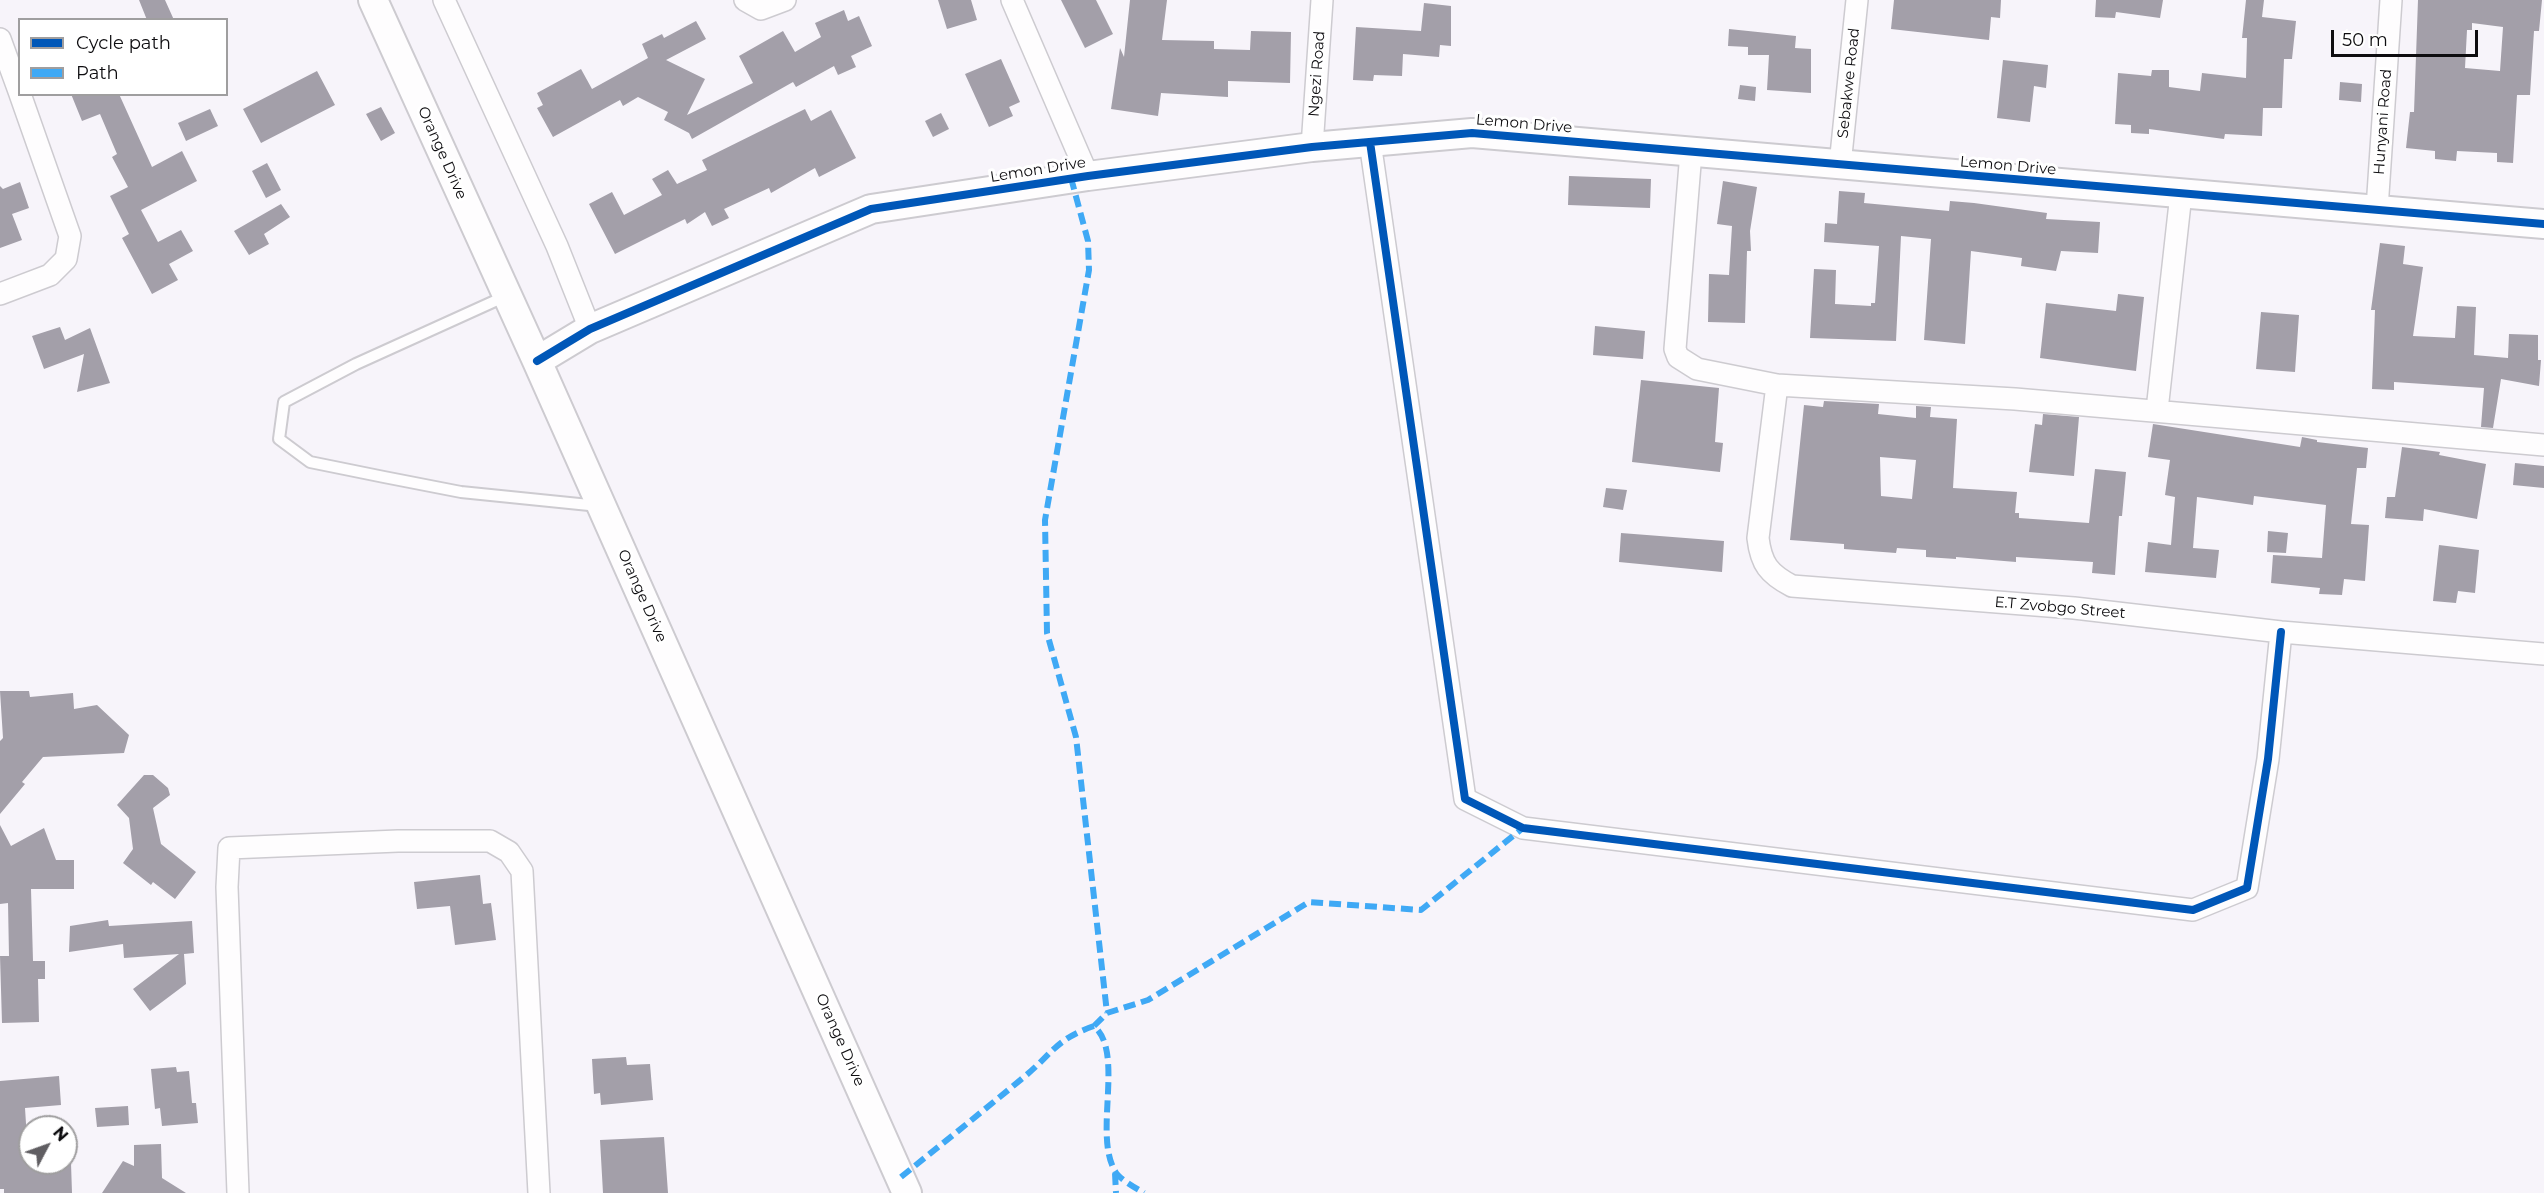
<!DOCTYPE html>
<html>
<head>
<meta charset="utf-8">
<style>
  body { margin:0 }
  #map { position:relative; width:2544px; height:1193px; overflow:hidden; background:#f7f4fa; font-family:Montserrat,sans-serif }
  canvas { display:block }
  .legend { position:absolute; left:18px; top:18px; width:210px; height:78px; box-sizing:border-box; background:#fff; border:2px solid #9f9e9f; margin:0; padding:8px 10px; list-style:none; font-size:18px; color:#0e0d10 }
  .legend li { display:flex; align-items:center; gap:12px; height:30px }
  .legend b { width:30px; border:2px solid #9f9e9f }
  .north { position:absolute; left:18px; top:1115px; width:60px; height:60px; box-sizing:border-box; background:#fff; border:2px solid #9f9e9f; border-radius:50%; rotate:49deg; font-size:16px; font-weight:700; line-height:24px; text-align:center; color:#0e0d10 }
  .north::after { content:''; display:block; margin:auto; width:21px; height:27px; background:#605e62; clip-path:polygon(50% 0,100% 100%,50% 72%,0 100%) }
  .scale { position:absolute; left:2331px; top:30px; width:147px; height:27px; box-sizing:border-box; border:3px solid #0e0d10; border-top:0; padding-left:8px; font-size:18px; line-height:21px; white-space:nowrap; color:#0e0d10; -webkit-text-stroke:4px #fff; paint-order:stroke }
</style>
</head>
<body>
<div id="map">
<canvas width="2544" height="1193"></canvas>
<ul class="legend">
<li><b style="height:8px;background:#0057b8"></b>Cycle path</li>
<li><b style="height:8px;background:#3fa9f5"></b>Path</li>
</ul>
<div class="north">N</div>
<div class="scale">50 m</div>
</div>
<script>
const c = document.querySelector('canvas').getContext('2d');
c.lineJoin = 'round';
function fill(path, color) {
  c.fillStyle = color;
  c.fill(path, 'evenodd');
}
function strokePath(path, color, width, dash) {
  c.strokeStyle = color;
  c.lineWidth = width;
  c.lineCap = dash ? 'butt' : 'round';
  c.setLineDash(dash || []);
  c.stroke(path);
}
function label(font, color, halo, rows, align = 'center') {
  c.font = font + ' Montserrat,sans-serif';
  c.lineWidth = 6;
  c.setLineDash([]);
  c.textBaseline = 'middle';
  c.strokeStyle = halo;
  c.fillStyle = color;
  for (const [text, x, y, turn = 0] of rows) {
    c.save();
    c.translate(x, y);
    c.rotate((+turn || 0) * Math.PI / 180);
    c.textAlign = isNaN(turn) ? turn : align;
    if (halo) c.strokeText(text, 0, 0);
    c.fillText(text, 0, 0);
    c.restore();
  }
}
fill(new Path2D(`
  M139,0h26l9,20h-27z
  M938,0h33l6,20 -30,9z
  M1061,0h35l17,34 -28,14z
  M1130,0h37l-5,40 52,1v8l36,1 1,-19 40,1 -1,51 -62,-2v16l-67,-4 -3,23 -47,-7 9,-61 4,9z
  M1894,0h107l-1,18 -9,-1 -2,23 -98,-11z
  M2096,0h67l-3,18 -44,-6 -1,6 -20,-1z
  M2246,0h18l-2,17 34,4 -4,38h-8l-2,49h-19l-1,28 -37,-2 -1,5 -75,-10v5l-18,-1v-8l-16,-1 3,-51 33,3 1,-6h17v17l31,4 2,-18 44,5 1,-40h-5z
  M2418,0h124l-3,31h-5l-4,64h-13l-4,68 -16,-1v-9l-40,-2 -1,10 -21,-2v-8l-29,-3 4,-36h4zM2472,23l31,4 -3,44 -35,-3 2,-38h5z
  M1424,3l27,3v40l-11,-1 -1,12 -36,-3 -1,22 -28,-1 -1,6 -20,-1 3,-53 65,4z
  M844,10l4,11 11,-5 13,30 -21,10 5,11 -18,8 -4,-9 -38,21 -3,-5 -101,57 -3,-6 -25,-13 4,-8 -30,-15 -15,9 -3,-6 -67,37 -16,-29 6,-3 -6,-12 44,-24 11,20 56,-31 -6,-14 20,-10 2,4 32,-17 10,18 -40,21 39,19 -18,36 66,-32 -14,-27 44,-25 12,21 26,-15 -6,-14z
  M1729,29l67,7 -1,12 16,1v44l-44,-3 2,-35h-21v-8l-20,-1z
  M1001,59l19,43 -11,5 4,9 -24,11 -24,-53z
  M2003,60l45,5 -2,23 -12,-2 -4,36 -33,-4z
  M317,71l18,34 -74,38 -18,-34z
  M2340,82l22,2 -1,18 -22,-2z
  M1740,85l16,2 -1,14 -17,-2z
  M71,94h48l33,73 30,-16 15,30 -56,29 17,32 23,-12 12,21 -24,13 9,16 -26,14 -30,-56 7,-4 -19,-38 18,-9 -16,-30 5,-3 -17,-40 -18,7z
  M381,107l14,26 -14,8 -15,-27z
  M210,109l8,17 -32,15 -8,-18z
  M805,109l6,12 20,-11 25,48 -37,19 -4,-9 -44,25 -2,-5 -45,21 5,9 -17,8 -7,-14 -18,12 -2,-5 -70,35 -26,-50 23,-12 12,23 38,-20 -10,-16 16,-9 9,14 30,-14 -5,-10z
  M941,113l8,16 -16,8 -8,-16z
  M267,163l14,27 -15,8 -14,-27z
  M1569,176l82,3 -1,29 -82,-3z
  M1723,181l34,6 -7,44 1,20h-4l-2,72 -37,-1 1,-48 20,1 3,-49 -15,-2z
  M20,182l9,26 -17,6 10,26 -22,8v-62l3,3z
  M1839,191l26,2 -1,10 85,8 1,-10 24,2 73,10 -1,6 54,3 -2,31 -37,-2 -5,20 -35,-5 1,-8 -51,-7 -6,93 -41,-4 7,-101 -30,-3 -5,105 -86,-3 4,-69 22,1 -1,34 36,2v-3h4l4,-57 -55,-4 1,-19 12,1z
  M281,204l9,13 -26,17 5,10 -20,11 -15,-24z
  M2380,243l25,3 -2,18 20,3 -10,69 42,2 2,-32 19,1 -2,48 34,3 1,-24 29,1v25h3l-2,26 -38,-7 -8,49 -12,-1 3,-39 -90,-6v8l-22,-1 3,-79h-4z
  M2118,294l26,3 -8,74 -96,-13 6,-55 70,8z
  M2261,312l38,3 -4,57 -39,-3z
  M1595,326l50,5 -2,28 -50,-4z
  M60,327l5,13 25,-12 20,55 -33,9 7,-38 -40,15 -12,-33z
  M1641,380l78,8 -4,54 8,1 -3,29 -88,-10z
  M1824,401l55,3 -1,10 38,4v-12l15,1 -1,10 27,2 -4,69 64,4 -2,21h4v5l70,5 6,-54 31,3 -4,44h-3l-4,59 -23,-2 1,-11 -77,-5v5l-60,-5v2l-30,-2v-7l-29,-2 -1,5 -52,-4v-5l-54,-4 14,-135 19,2zM1880,457l36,3 -4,39 -31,-3z
  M2043,414l36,3 -5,59 -45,-4 6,-48 7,1z
  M2153,424l147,23 2,-10 15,3v2l51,6 -2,20h-9l-6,56 18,1 -4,56 -21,-2 -2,16 -23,-1 1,-6 -49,-5 2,-28 49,3 4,-53 -72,-9 -1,9 -56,-8 -4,51 26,2 -3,28 -71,-6 3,-30 23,3 4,-48 -10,-2 5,-35 -22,-3z
  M2402,447l38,5 -1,3 47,9 -9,55 -53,-10 -1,12 -38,-3 2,-21h8z
  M2515,463l29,3v22l-31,-3z
  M1606,488l21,2 -4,20 -20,-3z
  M2268,531l20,2 -2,20 -19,-1z
  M1621,533l103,8 -2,31 -103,-10z
  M2439,545l40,5 -4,43 -17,-2 -2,12 -23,-2z
  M0,691h29l1,6 43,-4 1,16 23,-4 32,30 -5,18 -81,4 -21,25 3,2 -25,30v-73l3,-3z
  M144,775h9l15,13 2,7 -17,13 8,36 35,28 -21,27 -22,-17 -2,3 -28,-22 10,-14 -4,-31 -12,-13z
  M0,825l11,21 33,-18 12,32h18v29h-43l2,72h12v18h-7l1,43 -37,1 -2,-67h9l-1,-53 -8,1z
  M480,875l3,29 8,-1 5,37 -41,5 -5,-39 -33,3 -3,-27z
  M108,920l1,6 83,-5 2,32 -10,1 2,30 -36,27 -17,-22 46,-35 -55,4 -1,-14 -54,8 1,-26z
  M626,1057l1,8 23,-1 3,36 -52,5 -1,-12 -6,1 -2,-35z
  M176,1067l1,5 12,-1 3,32h4l2,20 -36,3 -2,-18 -5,1 -4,-40z
  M59,1076l2,29 -36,3 3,47 2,8h41l1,30h-68v-4h-4v-108z
  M128,1106l1,19 -32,2 -2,-19z
  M664,1137l4,56h-65l-3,-53z
  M161,1144l1,34 24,15h-84l21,-32 11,5v-21z`), '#a39fa9');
const lane = new Path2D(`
  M506,296l-150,68 -72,38 -5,37 31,23 74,15 77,15 138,14`);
const street = new Path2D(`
  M444,0l113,246 33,83
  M745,0l16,9 24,-9
  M1012,0l76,176
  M0,39l20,55
  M1370,142l95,657 58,29 670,82 54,-22 21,-129 13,-127
  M1312,147l10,-147
  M1691,152l-16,197 3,8 19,12 80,16 238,14 529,46
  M1840,165l17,-165
  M2377,209l14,-209
  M0,294l50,-19 16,-16 4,-23 -50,-142
  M1777,385l-19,153c3,26 11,36 34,48l282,22 207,24 263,22
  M2157,410l24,-216
  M238,1193l-11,-306 2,-39 169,-7h92l19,11 13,19 17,322`);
const secondary = new Path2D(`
  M373,0l164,361 370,832
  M537,361l53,-32 281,-120 217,-33 224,-29 160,-14 1072,91`);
strokePath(lane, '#cdcbd0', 14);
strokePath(street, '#cdcbd0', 24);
strokePath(secondary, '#cdcbd0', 32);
strokePath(lane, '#fefdfe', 10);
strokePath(street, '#fefdfe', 21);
strokePath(secondary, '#fefdfe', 28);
strokePath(new Path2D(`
  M1071,178l17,63 1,29 -44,250 2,113 29,104 31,276
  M1094,1026l13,-13 41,-13 161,-98 112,8 102,-82
  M1115,1173l1,20
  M901,1177c41,-33 82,-66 123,-100 28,-23 32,-38 70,-51 31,27 -1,108 21,145 4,8 21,17 29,22`), '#3fa9f5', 6, [12, 6]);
strokePath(new Path2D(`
  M1370,142l95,657 58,29 670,82 54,-22 21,-129 13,-127
  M537,361l53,-32 281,-120 217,-33 224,-29 160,-14 1072,91`), '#0057b8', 8);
label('15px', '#0e0d10', '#fff', [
  ["Ngezi Road",1317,74,-86],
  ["Sebakwe Road",1849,83,-84],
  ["Hunyani Road",2383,122,-86],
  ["Lemon Drive",1524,124,5],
  ["Orange Drive",442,153,66],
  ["Lemon Drive",2008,166,5],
  ["Lemon Drive",1038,170,-9],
  ["Orange Drive",642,596,66],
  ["E.T Zvobgo Street",2060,608,5],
  ["Orange Drive",840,1040,66]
]);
</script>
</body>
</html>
